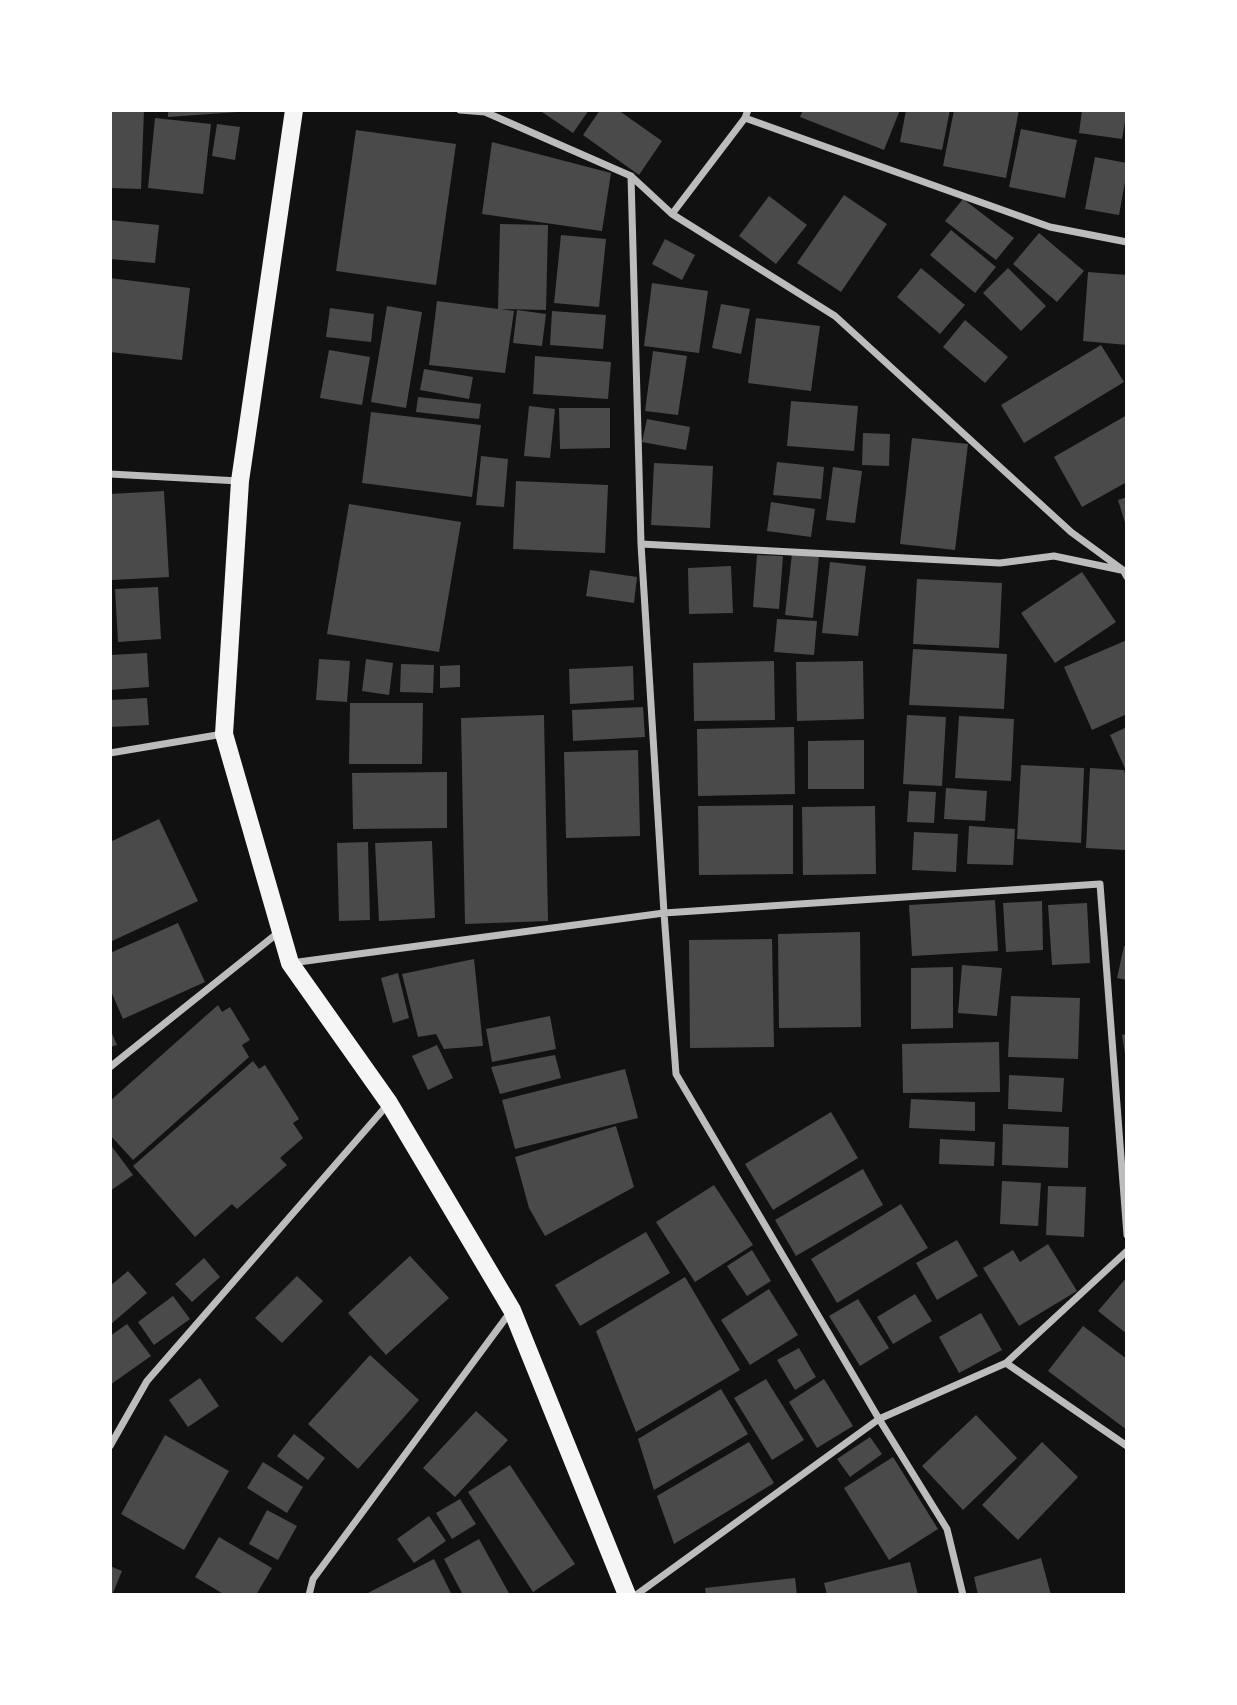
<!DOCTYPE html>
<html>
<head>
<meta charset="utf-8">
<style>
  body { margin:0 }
  #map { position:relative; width:1237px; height:1705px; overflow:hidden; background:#111; font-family:"DM Sans",sans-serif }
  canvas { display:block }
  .frame { position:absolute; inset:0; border:112px solid #fff; pointer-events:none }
</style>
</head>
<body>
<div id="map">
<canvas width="1237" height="1705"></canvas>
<div class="frame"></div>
</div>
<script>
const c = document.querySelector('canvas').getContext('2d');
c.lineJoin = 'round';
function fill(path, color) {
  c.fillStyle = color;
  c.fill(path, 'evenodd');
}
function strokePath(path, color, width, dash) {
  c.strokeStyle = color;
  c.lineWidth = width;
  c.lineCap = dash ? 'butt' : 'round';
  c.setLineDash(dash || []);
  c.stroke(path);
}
fill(new Path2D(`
  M110,110h34l-3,79 -31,-1z
  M168,110h70v2l-70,5z
  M539,110h50l-16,23z
  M600,110h18l44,31 -23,34 -56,-40z
  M803,110h97l-16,40 -84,-33z
  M906,110h44l-8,40 -42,-8z
  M954,110h65l-13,68 -63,-12z
  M1082,110h45l-5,29 -43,-6z
  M155,118l56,6 -8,70 -55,-6z
  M217,124l23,3 -5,33 -23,-4z
  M1021,129l56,11 -12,58 -56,-11z
  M356,130l100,14 -20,141 -100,-14z
  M492,142l119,31 -9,58 -120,-17z
  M1095,157l32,6v8l-8,44 -34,-6z
  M844,195l43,29 -46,68 -44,-29z
  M769,196l38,29 -31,39 -37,-28z
  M963,199l51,39 -18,22 -51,-39z
  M110,220l49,5 -4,38 -45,-4z
  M500,224l48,1 -2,85 -45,-1 13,2 -9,62 -76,-8 8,-64 61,8z
  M951,230l45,37 -21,26 -45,-38z
  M1039,233l45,38 -27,31 -44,-38z
  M561,235l45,4 -7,68 -45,-4z
  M665,239l30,16 -13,25 -30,-16z
  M921,268l44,37 -25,29 -43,-37z
  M1008,268l38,38 -25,25 -38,-38z
  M1088,272l39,3v70l-44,-4z
  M110,278l80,10 -8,72 -72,-8z
  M652,283l56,8 -9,62 -55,-7z
  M721,304l29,5 -9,45 -29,-6z
  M387,306l35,6 -16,96 -35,-6z
  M330,308l44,6 -3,28 -45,-5z
  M517,310l29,4 -4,32 -29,-3z
  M552,311l54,4 -3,34 -53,-4z
  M756,318l64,8 -9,65 -63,-8z
  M965,320l43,37 -23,26 -42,-36z
  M1101,345l23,37 -100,61 -23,-38z
  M329,350l41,7 -8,48 -42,-7z
  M653,351l34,5 -9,59 -33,-4z
  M535,356l76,6 -3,37 -75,-5z
  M424,369l49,8 -4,22 -49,-9z
  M418,397l63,7 -2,15 -63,-7z
  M791,401l67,5 -4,45 -67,-5z
  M529,406l26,3 -5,49 -26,-2z
  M559,408h51v40l-50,1z
  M371,412l110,13 -9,72 -110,-14z
  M1127,415v67l-45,25 -28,-50z
  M647,419l43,8 -4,23 -44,-8z
  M863,433l27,1 -1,32 -27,-1z
  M912,438l56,6 -13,106 -55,-6z
  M481,456l27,3 -4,48 -28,-2z
  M777,462l47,5 -3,32 -48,-4z
  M654,463l59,3 -3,62 -59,-3z
  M833,467l29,4 -7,52 -29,-3z
  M516,481l92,4 -3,68 -92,-4z
  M164,491l5,86 -57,3v-14h-2v-72z
  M1127,497v29h-1l-8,-26z
  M771,502l44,7 -4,28 -44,-6z
  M349,504l112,18 -22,130 -112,-18z
  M792,554l27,2 -6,62 -28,-3z
  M757,555l26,1 -4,53 -26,-2z
  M830,562l36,4 -8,70 -36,-3z
  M731,566l2,47 -44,1 -1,-46z
  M590,570l47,7 -3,26 -48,-7z
  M1082,572l34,50 -61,41 -34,-50z
  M917,579l85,4 -3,65 -86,-4z
  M158,587l3,52 -43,3 -3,-53z
  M777,619l40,2 -3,34 -40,-3z
  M1127,640v74l-35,16 -28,-63z
  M913,649l94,5 -3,55 -95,-4z
  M147,653l2,34 -39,3v-35z
  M319,659l31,2 -3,41 -31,-2z
  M366,659l27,4 -4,32 -27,-4z
  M774,661l1,59 -81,1 -1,-58z
  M863,661l1,58 -67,2 -1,-59z
  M401,664l33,1 -1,28 -33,-1z
  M460,665v22l-20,1v-22z
  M633,666l1,34 -64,4 -1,-35z
  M147,698l2,27 -39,2v-27z
  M350,703h73l-1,61h-73z
  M643,707l2,30 -72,4 -1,-31z
  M544,715l4,206 -83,3 -4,-206z
  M907,715l39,2 -4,69 -39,-2z
  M959,716l55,3 -3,62 -56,-3z
  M794,727l1,67 -97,2 -1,-67z
  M1127,727v46l-17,-38z
  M864,740v49h-56v-48z
  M638,750l2,86 -74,2 -2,-86z
  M1021,765l63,3 -3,75 -64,-4z
  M1090,768l34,2 3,13v67l-41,-2z
  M447,772v56l-94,1 -1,-56z
  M946,788l41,3 -2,30 -41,-2z
  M909,791l27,1 -2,31 -27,-1z
  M793,805v69l-94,1 -1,-69z
  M875,806l1,68 -73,1 -1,-68z
  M159,819l39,82 -88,41v-100z
  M969,826l46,3 -2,36 -46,-1z
  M914,832l44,2 -2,38 -44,-2z
  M432,841l3,77 -56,3 -4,-78z
  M368,842l2,78 -31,1 -2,-78z
  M995,900l3,51 -86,5 -3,-51z
  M1042,901l1,49 -37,2 -3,-49z
  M1087,903l3,60 -38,2 -4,-60z
  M178,923l27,59 -82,37 -13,-30v-36z
  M860,932l1,95 -82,1 -1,-94z
  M772,939l2,108 -84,1 -1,-108z
  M1124,946h3v34l-10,-2z
  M474,959l9,87 -39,3 -8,-15 -18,3 -16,-63z
  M962,965l40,3 -5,48 -39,-3z
  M953,967v61l-42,1v-61z
  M398,973l11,45 -16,5 -12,-45z
  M1011,996l69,2 -2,61 -70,-2z
  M218,1005l4,7 8,-5 20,33 -8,5 7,12 -116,103 -23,-25v-34z
  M550,1016l6,33 -64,13 -6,-33z
  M110,1029l7,16 -7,2z
  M1127,1034v20h-2l-3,-19z
  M999,1042l1,50 -97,1 -1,-49z
  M437,1045l16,33 -25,12 -16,-34z
  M555,1055l6,23 -61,16 -9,-27z
  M253,1061l6,8 6,-4 34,54 -6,4 10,15 -23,20 7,7 -50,44 -5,-5 -37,33 -62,-71z
  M625,1069l13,49 -123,31 -13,-49z
  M1009,1075l55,3 -2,34 -54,-3z
  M911,1099l64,3v29l-66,-3z
  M831,1112l27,46 -85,52 -28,-46z
  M1003,1124l66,3 -1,41 -66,-3z
  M616,1126l18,61 -89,49 -16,-28 -14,-51z
  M940,1139l55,3 -1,24 -55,-2z
  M110,1144l23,31 -23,16z
  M863,1169l20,36 -87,51 -21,-36z
  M1002,1181l39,2 -3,43 -38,-2z
  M714,1185l39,60 -58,37 -39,-60z
  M1048,1186l38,1 -2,50 -38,-2z
  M901,1204l27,44 -91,55 -26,-44z
  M646,1232l24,41 -90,53 -25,-41z
  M957,1240l21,36 -41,24 -21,-37z
  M1048,1244l29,47 -58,35 -36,-58 30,-18 7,12z
  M752,1250l19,31 -24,15 -20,-30z
  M410,1256l39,42 -63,57 -38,-42z
  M204,1258l16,19 -28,25 -17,-18z
  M128,1271l19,22 -37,32v-39z
  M297,1276l26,25 -41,42 -27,-25z
  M685,1277l55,93 -104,62 -40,-101z
  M1127,1277v57l-29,-23z
  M769,1289l29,46 -48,30 -29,-45z
  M915,1294l17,27 -39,23 -16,-27z
  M173,1296l17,23 -36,26 -16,-23z
  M858,1299l31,49 -29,18 -31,-50z
  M981,1313l21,37 -43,23 -20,-36z
  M127,1324l24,32 -41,29v-49z
  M1083,1326l44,33v71l-79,-59z
  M799,1348l17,29 -21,13 -18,-30z
  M370,1355l49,45 -61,69 -50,-45z
  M200,1378l19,28 -31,21 -19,-27z
  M766,1379l38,61 -32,20 -38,-62z
  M824,1379l29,47 -36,22 -28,-46z
  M721,1389l27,45 -94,56 -16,-51z
  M476,1411l32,29 -53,57 -32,-29z
  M976,1415l41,43 -54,52 -41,-44z
  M294,1434l31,24 -17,22 -31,-24z
  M165,1435l64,36 -45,79 -63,-36z
  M870,1437l12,17 -32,23 -13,-18z
  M749,1442l25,41 -100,61 -17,-48z
  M1042,1442l36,35 -60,63 -36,-35z
  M893,1457l45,72 -49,31 -45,-72z
  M263,1462l40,25 -16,26 -40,-25z
  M510,1465l65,99 -42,28 -65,-100z
  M460,1499l16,25 -24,15 -16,-26z
  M267,1510l30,16 -19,34 -29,-16z
  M429,1516l17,25 -32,22 -17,-24z
  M219,1537l53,31 -16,27h-31l-30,-18z
  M479,1539l31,56h-47l-19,-36z
  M1041,1558l10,37h-73l-4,-18z
  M434,1559l18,36h-88z
  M910,1562l8,33h-91l-3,-12z
  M110,1566l12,5 -10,24h-2z
  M795,1578l2,17h-91l-1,-7z`), '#4a4a4a');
strokePath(new Path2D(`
  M460,110l25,2 146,64 41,38 163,102 236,216 52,38 4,7
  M745,118l305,109 77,15
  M631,176l10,368 23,369 12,161 203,345 68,110 16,66
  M672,214l73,-96 3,-8
  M110,474l129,7
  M641,544l359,19 54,-7 67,14
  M110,753l113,-19
  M291,963l373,-50 436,-29 27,351
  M110,1067l169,-135
  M1006,1363l121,83
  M110,1446l37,-65 242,-278
  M309,1595l4,-16 198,-268
  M636,1595l243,-176 127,-56 121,-112`), '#bcbcbc', 7);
strokePath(new Path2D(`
  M294,110l-54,371 -16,253 66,229 99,140 123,207 115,285`), '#f5f5f5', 18);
</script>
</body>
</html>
